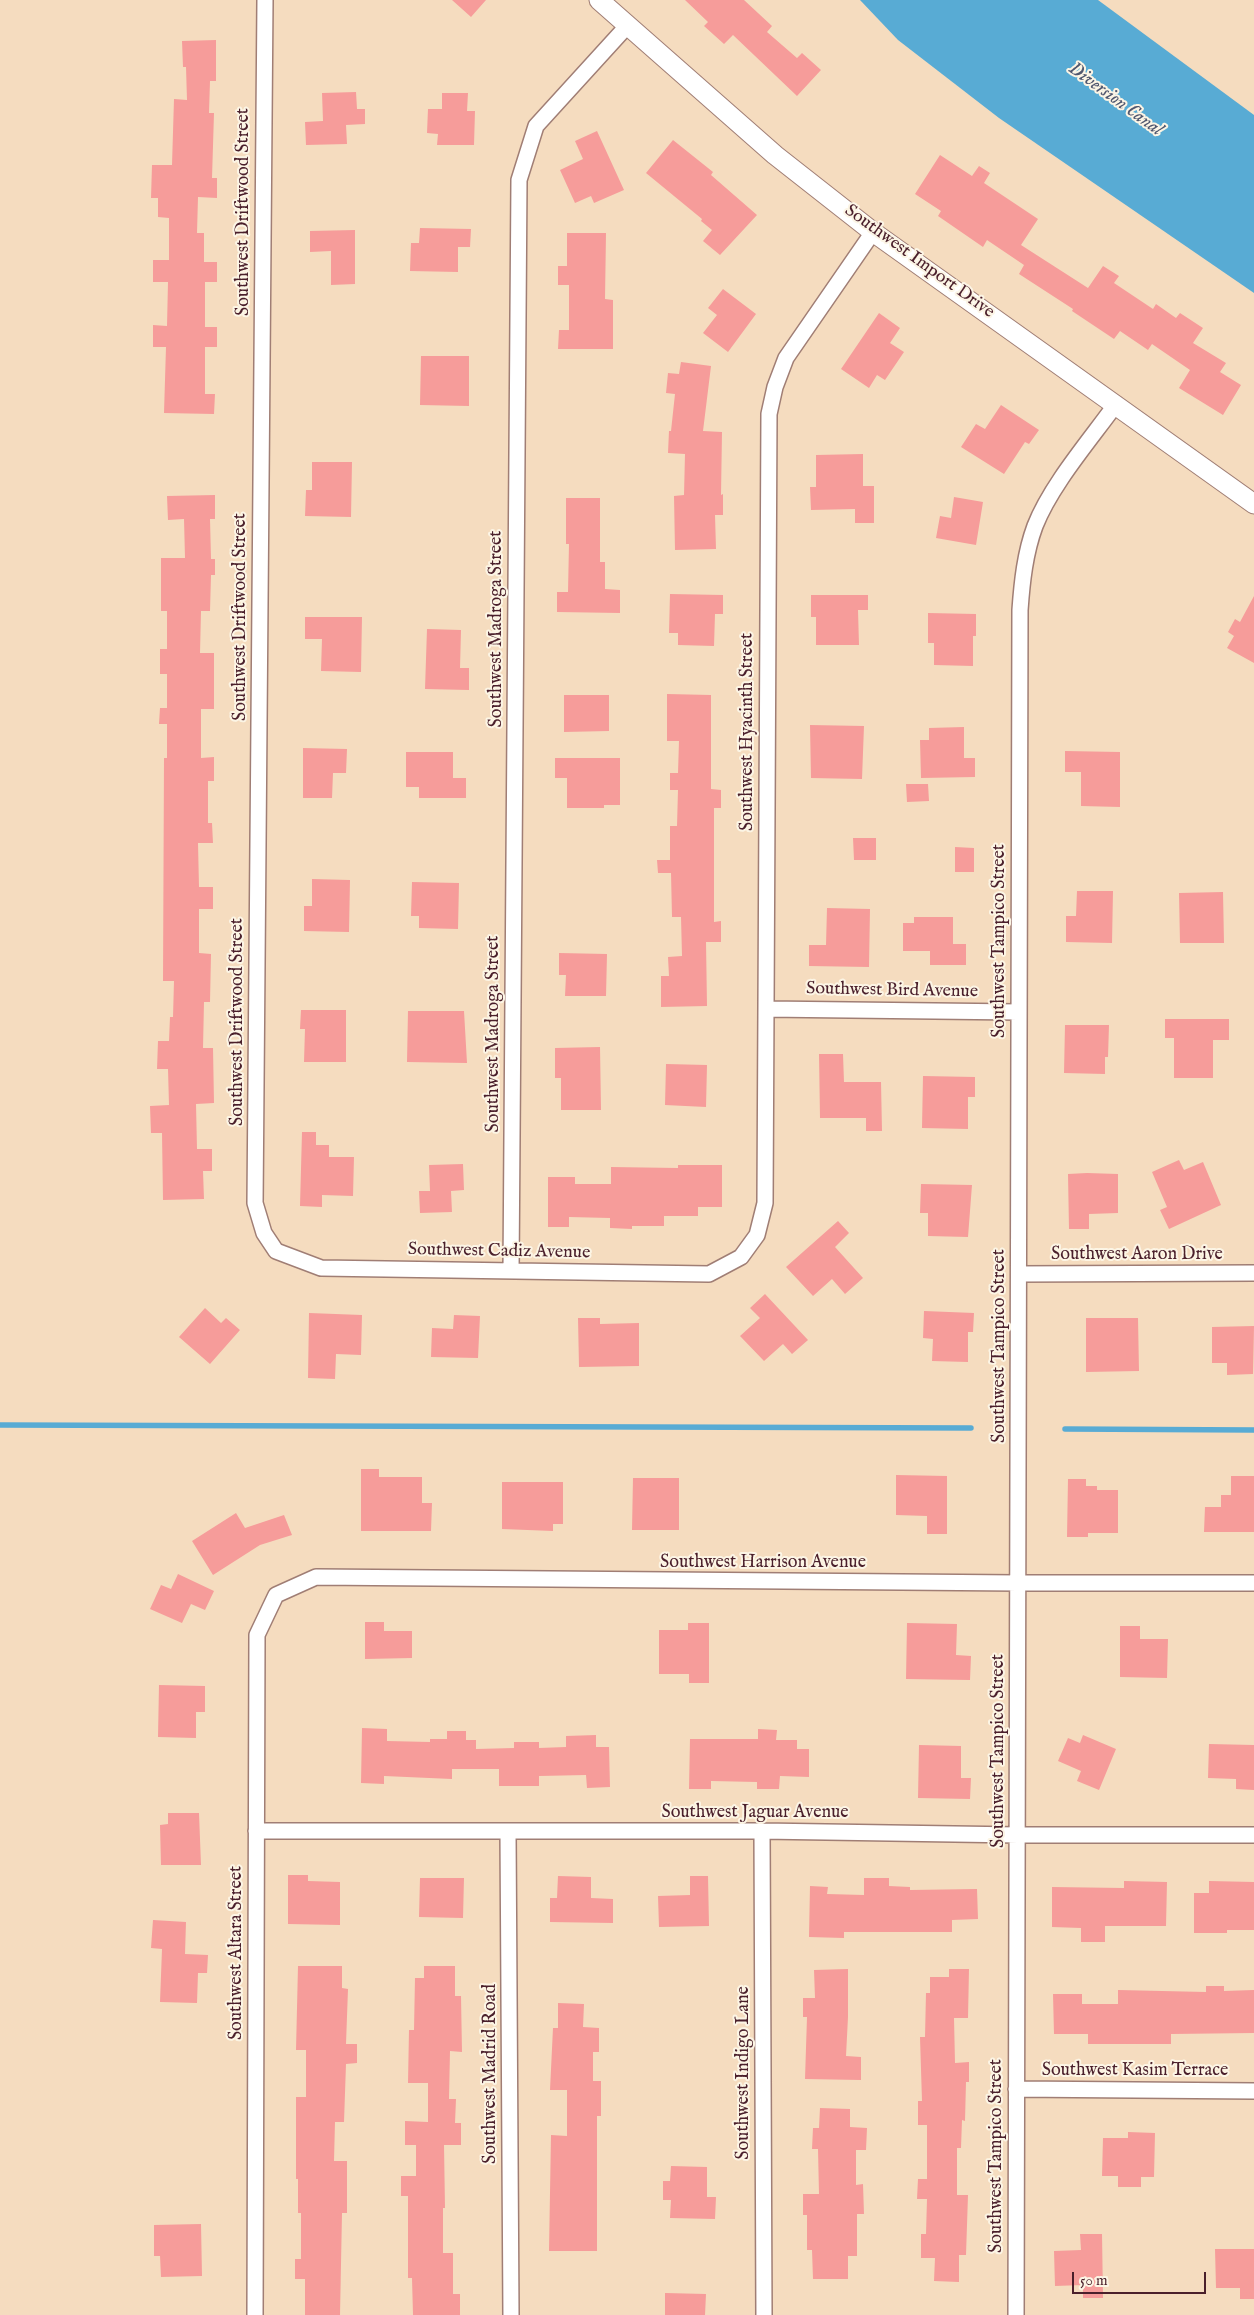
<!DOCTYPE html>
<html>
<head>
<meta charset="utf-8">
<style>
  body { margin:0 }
  #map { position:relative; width:1254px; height:2315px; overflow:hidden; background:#f5dcbf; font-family:"IM FELL English",serif }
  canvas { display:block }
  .scale { position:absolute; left:1072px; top:2272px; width:134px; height:22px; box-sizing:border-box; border:2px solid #4a1f2b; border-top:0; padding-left:6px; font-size:15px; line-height:18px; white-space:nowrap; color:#4a1f2b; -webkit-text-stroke:4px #fcf5e5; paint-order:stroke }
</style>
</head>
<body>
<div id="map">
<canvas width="1254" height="2315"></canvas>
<div class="scale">50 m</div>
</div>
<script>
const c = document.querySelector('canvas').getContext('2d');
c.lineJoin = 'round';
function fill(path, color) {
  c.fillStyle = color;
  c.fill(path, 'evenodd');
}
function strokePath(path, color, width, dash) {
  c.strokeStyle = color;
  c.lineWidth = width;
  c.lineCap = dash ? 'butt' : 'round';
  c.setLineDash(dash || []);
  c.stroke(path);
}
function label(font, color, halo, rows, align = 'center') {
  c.font = font + ' "IM FELL English",serif';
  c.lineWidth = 4;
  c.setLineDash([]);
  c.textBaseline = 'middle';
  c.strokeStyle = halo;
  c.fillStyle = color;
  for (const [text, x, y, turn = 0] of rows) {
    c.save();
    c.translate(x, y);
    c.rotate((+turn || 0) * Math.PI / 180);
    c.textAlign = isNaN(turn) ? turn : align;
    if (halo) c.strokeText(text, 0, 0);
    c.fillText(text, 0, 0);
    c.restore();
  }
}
fill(new Path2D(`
  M860,0h238l156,115v178l-255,-175 -101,-78z`), '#58abd4');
strokePath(new Path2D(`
  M0,1425l971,3
  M1065,1429l189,1`), '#58abd4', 5.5);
fill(new Path2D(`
  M452,0h34l-15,17z
  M685,0h59l28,26 -5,6 30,26 5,-5 19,17 -24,26 -64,-61 -9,9 -20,-18 4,-4z
  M216,40v41h-6l-1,32h5l-2,65h5v20l-19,-1 -1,36h7v29h13v20h-12v45h12v20h-12v47h10l-1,20 -50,-1 2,-66h-13v-22l14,1 1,-44h-15v-22h16v-42l-11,-1v-19h-7l1,-33h20l2,-66 13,1 -1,-33h-3l-1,-26z
  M356,92l1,17h8v15l-19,1 1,19 -41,1 -1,-23 18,-1 -1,-28z
  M442,93h26l-1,18h8l-1,34h-37l1,-11 -11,-1 1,-24h14z
  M597,131l27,59 -30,13 -3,-7 -16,7 -15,-33 23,-11 -8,-18z
  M673,140l40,32 -2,3 46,40 -37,40 -17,-14 9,-11 -11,-9 1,-2 -56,-46z
  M940,155l32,21 7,-10 11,7 -6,10 54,36 -17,26 67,43 15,-22 16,10 -5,7 39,26 3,-5 20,14 4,-5 23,15 -10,15 33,20 -6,9 21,13 -18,30 -44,-27 11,-18 -38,-26 -4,6 -28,-19 -6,8 -42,-28 1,-2 -54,-35 5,-9 -37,-25 -4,7 -45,-31 3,-5 -26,-17z
  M420,228l51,1 -1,18h-12v25l-48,-1 1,-28h8z
  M355,230v54l-24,1v-34l-21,1v-21z
  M567,233h39l-1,66 8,1v49h-55l1,-19h10v-45h-11v-19h9z
  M723,289l33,25 -28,38 -25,-19 14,-18 -9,-7z
  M879,313l21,15 -10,15 14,9 -19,28 -8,-5 -8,13 -28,-19z
  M421,356h48v50l-49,-1z
  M681,362l30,4 -8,65 19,1 -1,63 2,-1v21h-8l1,34 -41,1 -1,-54 10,-1 1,-41 -17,-1 1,-22h2l4,-37 -9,-1 2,-20 11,1z
  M1001,405l38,25 -10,14 -4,-2 -21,32 -43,-27 15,-23 9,5z
  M863,454v32h11v37h-19v-14l-44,1 -1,-23h6v-32z
  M312,462h40l-1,55 -46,-1 1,-26h6z
  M215,495v24h-5l1,40h4v16h-4l-1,36h-9l-1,42h14v56h-13v49l13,-1v24h-6v42h4l1,20h-15l1,44h14v22h-14v44l12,1 -1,48h-6l-1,46h10l1,55 -18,1 1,45h15v22h-9l1,28 -41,1 -1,-67h-11l-1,-27 19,-1 -1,-36h-11l1,-28h11l1,-24h3l1,-36h-11l1,-223h3v-34h-8l1,-16h7v-34h-7v-25h7v-38h-6v-53h24l-1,-39 -16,1 -1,-24z
  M954,497l29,5 -7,43 -40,-7 4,-22 11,2z
  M566,498h34v64h5v27l15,1v23l-63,-1v-20h11l1,-48h-3z
  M670,594l53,1v19h-8l-1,32 -36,-1v-12h-9z
  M811,595h57v15h-10l1,35h-43v-28h-5z
  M1254,596v67l-27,-15 7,-12 -6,-4 7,-13 5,3z
  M928,613l48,1v22h-3v30l-39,-1v-22h-6z
  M305,617h57l-1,55 -40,-1 1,-32h-17z
  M427,629l34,1 -1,38h9v22l-44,-1z
  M667,694l44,1v94l10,1v18h-7v114l7,-1v21h-15l1,64 -46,1v-31h8l-1,-19 14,-1 -1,-39h-9l-1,-44h-13l-1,-13h13v-34h7l1,-36h-8v-17h8l1,-32h-12z
  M564,695h45v36l-45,1z
  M810,725l54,1 -2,53 -51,-1z
  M964,727v31h11v19l-54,1 -1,-38h9v-12z
  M303,748l44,1 -1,24h-13l-1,25h-29z
  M1065,751l55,1v55l-39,-1v-34h-16z
  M406,752h47v26h13v20h-47v-11h-13z
  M555,758h65v47h-16v3h-37v-30h-12z
  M906,784h22l1,17 -22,1z
  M853,838h23v22h-22z
  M955,847l19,1v24h-19z
  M312,879l38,1 -1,52 -45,-1v-25h8z
  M412,882l47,1 -1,46 -39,-1v-12h-8z
  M1077,891h36l-1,52 -46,-1v-26h10z
  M1223,892l1,51h-44l-1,-50z
  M827,908l43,1 -1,58 -60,-1v-21h17z
  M914,917h39v27h13v21h-36v-14h-27v-28h11z
  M559,953l48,1 -1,42h-41l1,-21h-7z
  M301,1010h45v52h-42l1,-33h-5z
  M408,1011h56l3,52 -60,-1z
  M1165,1019h64v21h-16v38h-39v-40h-9z
  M1065,1025h44l-1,32h-3v17l-41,-1z
  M600,1047l1,63h-40v-32h-6v-30z
  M819,1054h24l1,28h37l1,49h-16v-13h-46z
  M666,1064l41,1 -1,42 -41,-2z
  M923,1076l52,1v20h-7v32l-46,-1z
  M302,1132h14v13h13v12h25l-1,39 -31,-1v12l-22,-1z
  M1179,1160l5,10 19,-8 18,43 -52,24 -9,-19 7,-3 -15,-35z
  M463,1164l1,26 -13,1 1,21 -32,1 -1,-22h11l-1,-26z
  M678,1165h44v42h-24v9h-34v10h-32v3l-22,-1v-10l-41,-1v10h-21v-50h27v7h36v-17l67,1z
  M1087,1173l31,1v39l-29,1v15h-20l-1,-55z
  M921,1184l51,1 -4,52 -40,-1v-23h-8z
  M838,1221l11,12 -14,14 28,31 -18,16 -13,-15 -19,17 -27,-29z
  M765,1294l43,46 -16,14 -9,-10 -19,17 -24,-25 20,-18 -10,-10z
  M205,1308l16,15 5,-5 14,12 -30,34 -31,-27z
  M924,1311l50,2 -1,19h-5v30l-36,-1 1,-22 -10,-1z
  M309,1313l53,2 -1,40 -25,-1 -1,25 -27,-1z
  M454,1315l26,1 -2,42 -47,-1 1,-29 21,1z
  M578,1318h22v6l39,-1v43l-60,1z
  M1086,1318h52l1,53 -53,1z
  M1254,1326l-1,48 -26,1v-12h-15v-36z
  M361,1469h18v8h43v26h10l-1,28h-70z
  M896,1475l51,1v58h-20v-18l-31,-1z
  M1231,1476h23v56h-50l1,-25h16v-12h10z
  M633,1478h46v52h-47z
  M1068,1479h18v7h11v4h21v43h-30v4h-21z
  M502,1482h61v42h-10v7l-51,-2z
  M236,1513l9,15 39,-13 8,20 -32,10 -47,30 -21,-34z
  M178,1574l36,17 -9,19 -14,-6 -9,19 -32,-14 11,-24 10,4z
  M365,1622h19v9h28v27l-47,1z
  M688,1623h21v60h-20v-9h-30v-44h29z
  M907,1623l50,1 -1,31 15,1 -1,24 -64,-1z
  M1120,1626h20v13h28l-1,39 -47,-1z
  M159,1685l46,1v26h-9v26l-38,-1z
  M362,1728l25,1v12l43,1v-3h17v-8h19v9h10v9l38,-1v-6h25v6l27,-1v-11l30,-1v12h13l1,40 -23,1 -1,-13 -47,1v10h-40v-17h-47v10l-68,-3v8l-23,-1z
  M758,1729l19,1 -1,10h21v9h12v28l-29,-1 -1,13h-22v-7l-46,-1v8h-22l1,-50h68z
  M1083,1735l33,14 -17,41 -22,-9 4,-10 -23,-10 10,-23 12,5z
  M1209,1744l45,1v45l-18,-1v-10l-28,-1z
  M919,1745l42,1v32h10l-1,21 -52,-1z
  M168,1813h31l2,52h-40l-1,-40 8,-1z
  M288,1875h20v6l32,1v43l-52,-1z
  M558,1876l33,1v21l22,1v24l-63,-1v-24h7z
  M690,1876h18l1,50 -50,1 -1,-31 32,-1z
  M420,1878h44l-1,40 -44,-1z
  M864,1878h25v8l21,1v3l67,-1 1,30 -26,1v12h-108v6l-35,-1 1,-51 18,1 -1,7 37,1z
  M1124,1881l43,1 -1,44h-61v16h-24v-14l-29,-1v-40l72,1z
  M1209,1881l45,1v48h-27v3h-33v-40h15z
  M153,1920l33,2 -1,32 23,1 -1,18h-9l-1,30 -37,-1 2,-53 -11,-1z
  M298,1966h44v22l6,1 -2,55h11v19l-11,1 -2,58h-9l-1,39h13v52h-5l-2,102h-35v-36h-10v-20h6v-46h-3v-34h-2v-82h10v-47h-10z
  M424,1966h31v30h6l1,56 -12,-1 -1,48h7l-1,24h6v22h-17l1,63h-2v45h10v41h7v21h-47l-1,-37h-4v-82h-7v-20h15v-31h-11v-24l23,1v-39h-20l1,-53h5l1,-52h9z
  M848,1969v48l-2,39 15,1v23l-56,-1 2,-62h-4v-19h12l-1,-28z
  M949,1969h20l-1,49h-14l1,45 14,-1v20h-3l-1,39 -3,-1 -1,28h-4v47h11l-2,60h-7v27l-25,-1 1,-23h-14v-24h5l1,-35h-10l1,-20h9v-54h-9v-24h4l-2,-64h5l1,-44h4v-16h19z
  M1206,1986h18v5l30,-1v43l-83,1v10h-83v-10h-34l-1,-40h29v10h36v-14l88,2z
  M558,2003l26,1 -1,23 16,1v24h-6v29h8v35h-4v135h-48l2,-116 16,1v-46h-17l3,-62h5z
  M820,2108l30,1v18l17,1 -1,22h-10v35l7,-1 1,30h-7v42h-9v23h-35l-1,-29h-5v-35h-4v-21h16l-1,-45h-6l1,-21h6z
  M1128,2132l27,1 -1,44h-13v10h-23v-11h-16l1,-38h25z
  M671,2166l36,1v30h9l-1,22 -45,-1 1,-18h-8v-19h7z
  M201,2224l1,52 -41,1 -1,-21h-6v-31z
  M1080,2234h22l1,64h-20v-13l-28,1 -1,-35 27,-1z
  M1215,2249h39v50h-14v-11h-24z
  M665,2293l41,1 -1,21h-40z`), '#f69c9a');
const minor = new Path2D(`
  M265,0l-10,1203 9,30 12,18 45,17 388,6 32,-17 16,-22 8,-32 4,-789 6,-27 11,-29 87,-126
  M766,1009l252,3
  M511,1271l8,-1091 17,-54 92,-101
  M1019,1274l235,-1
  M256,1831h506l256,4h236
  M762,1831l2,484
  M508,1832l3,483
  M1016,2089l238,2
  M255,2315l2,-680 19,-40 40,-18 702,6h236
  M1016,2315l4,-1705c2,-28 5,-57 15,-84 16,-41 55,-86 81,-122`);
const tertiary = new Path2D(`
  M599,0l176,155 98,77 381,272`);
strokePath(minor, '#a07e75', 18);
strokePath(tertiary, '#a07e75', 21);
strokePath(minor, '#fff', 15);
strokePath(tertiary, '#fff', 19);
label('18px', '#4a1f2b', '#fcf5e5', [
  ["Southwest Driftwood Street",244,212,-90],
  ["Southwest Import Drive",919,262,36],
  ["Southwest Driftwood Street",241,617,-90],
  ["Southwest Madroga Street",497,629,-90],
  ["Southwest Hyacinth Street",748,732,-90],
  ["Southwest Tampico Street",1000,941,-90],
  ["Southwest Bird Avenue",892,991,1],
  ["Southwest Driftwood Street",238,1022,-90],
  ["Southwest Madroga Street",494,1034,-90],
  ["Southwest Cadiz Avenue",499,1252,1],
  ["Southwest Aaron Drive",1137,1255],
  ["Southwest Tampico Street",1000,1346,-90],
  ["Southwest Harrison Avenue",763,1563],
  ["Southwest Tampico Street",999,1751,-90],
  ["Southwest Jaguar Avenue",755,1813],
  ["Southwest Altara Street",237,1953,-90],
  ["Southwest Kasim Terrace",1135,2071],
  ["Southwest Indigo Lane",744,2073,-90],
  ["Southwest Madrid Road",491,2074,-90],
  ["Southwest Tampico Street",997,2156,-90]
]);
label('italic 19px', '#50576f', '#fcf5e5', [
  ["Diversion Canal",1115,100,36]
]);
</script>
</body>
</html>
